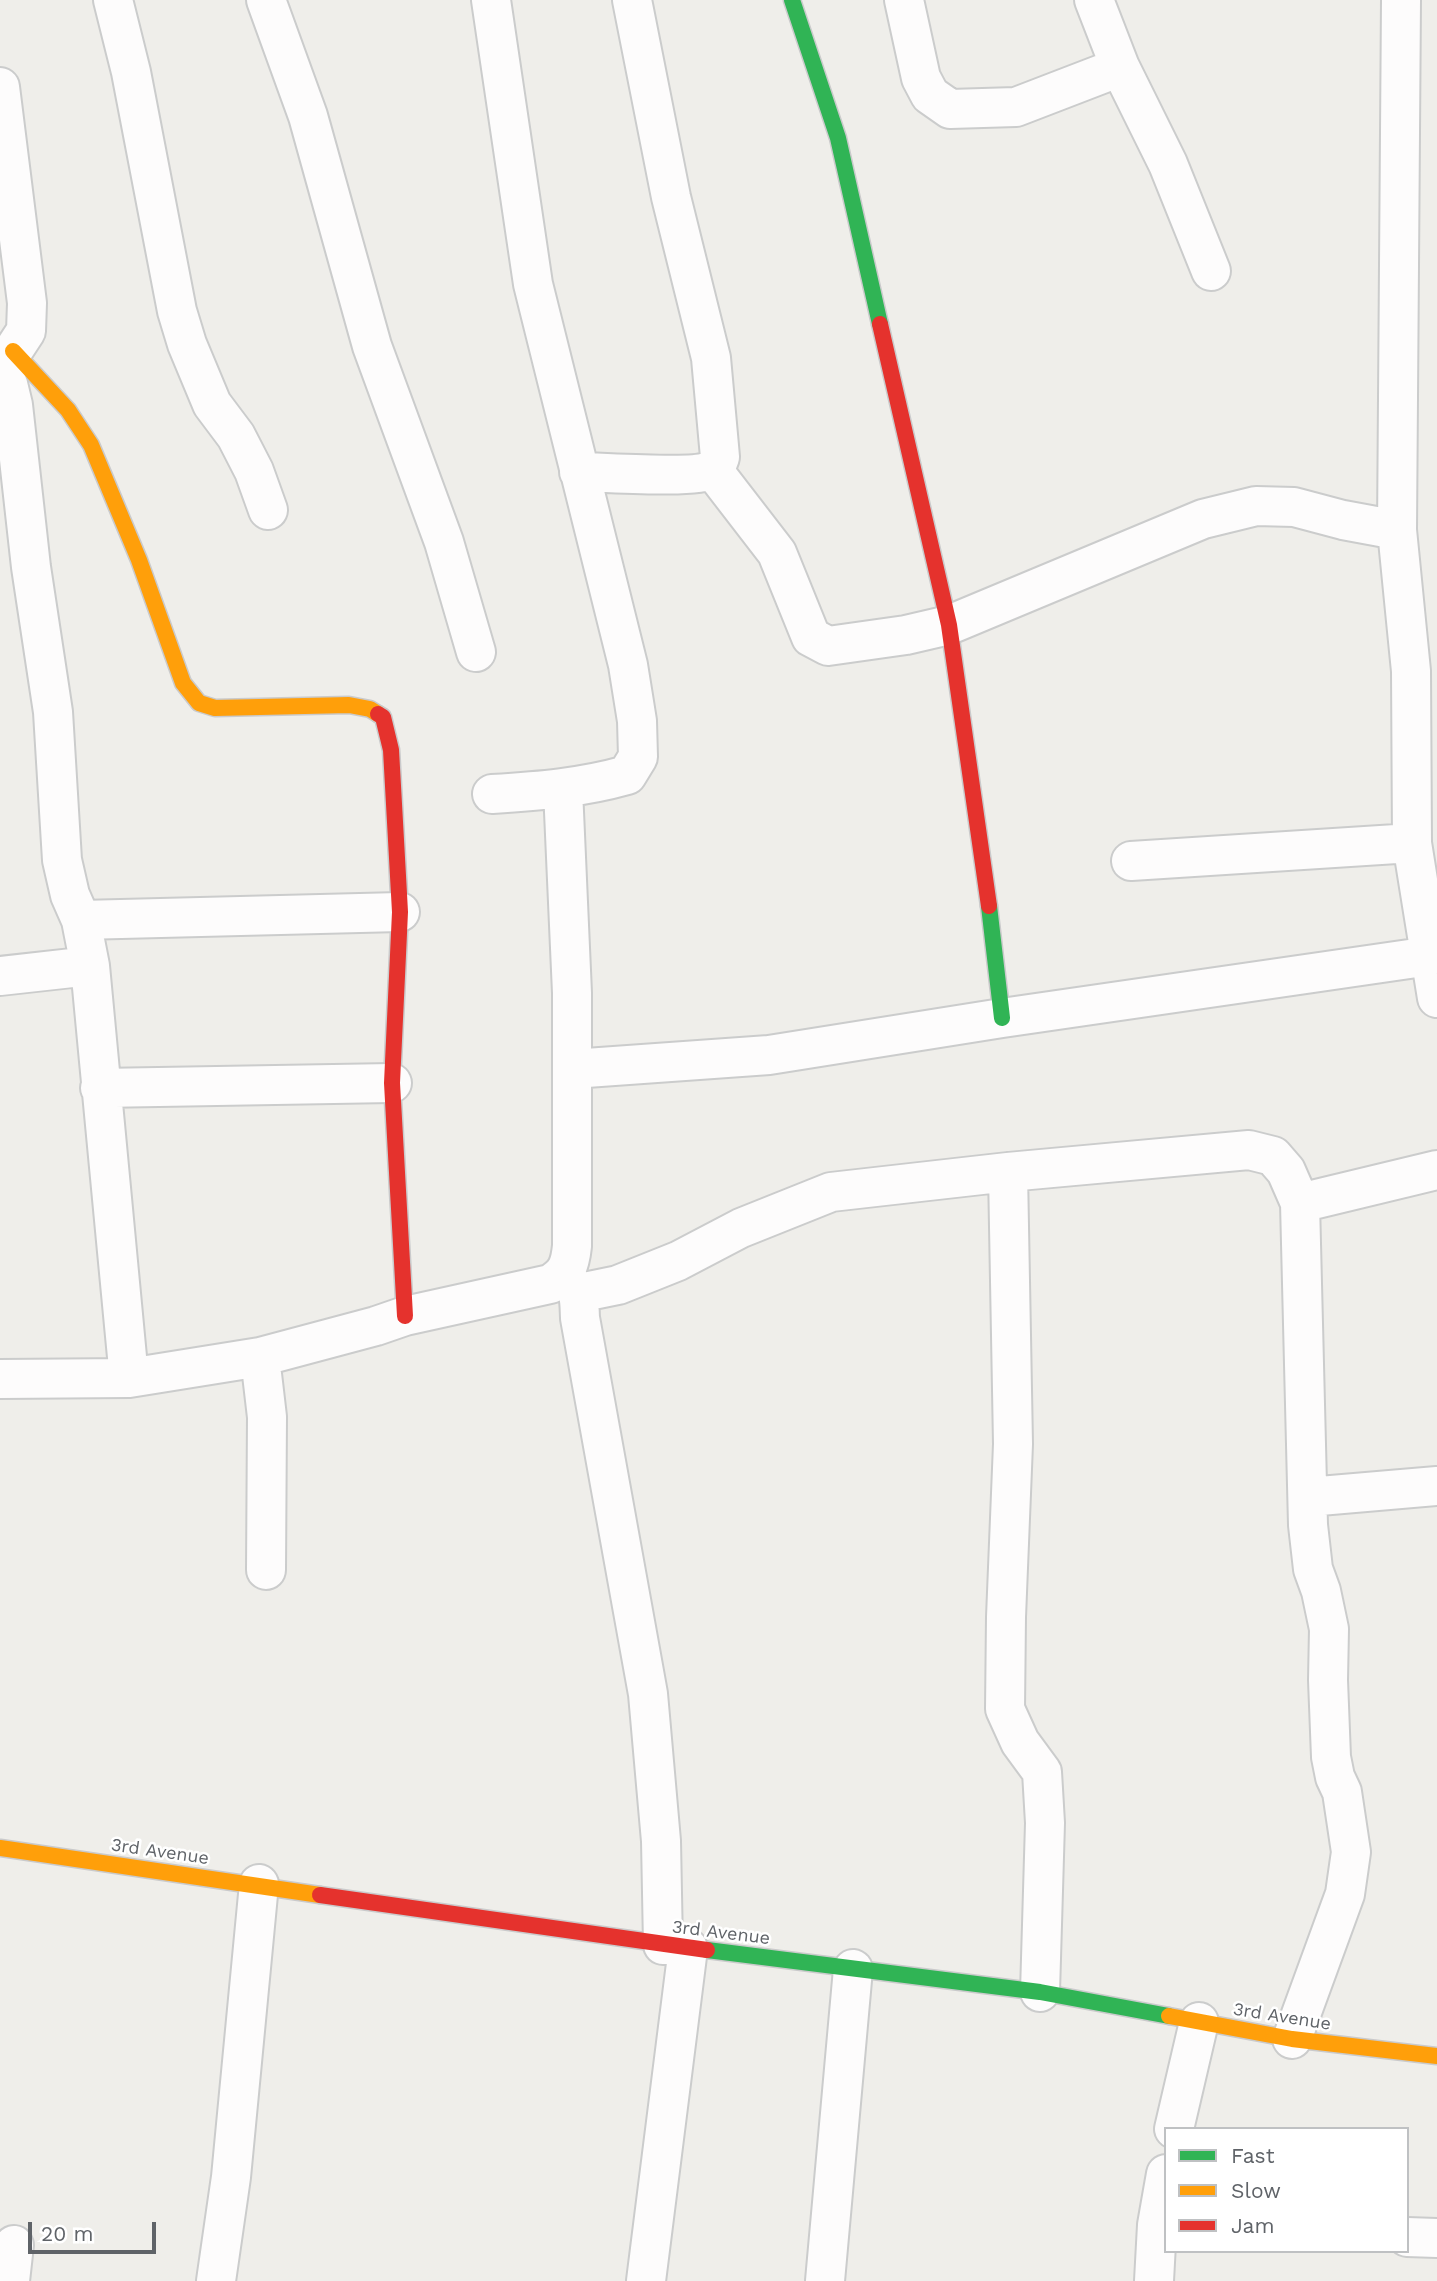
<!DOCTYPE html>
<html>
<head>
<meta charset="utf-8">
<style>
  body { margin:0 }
  #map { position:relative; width:1437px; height:2281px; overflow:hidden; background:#efeeea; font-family:"Work Sans",sans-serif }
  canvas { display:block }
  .legend { position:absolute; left:1164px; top:2127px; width:245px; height:126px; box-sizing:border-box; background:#fff; border:2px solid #bfc1c3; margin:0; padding:9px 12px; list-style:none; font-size:21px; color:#5f6368 }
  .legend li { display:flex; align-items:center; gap:14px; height:35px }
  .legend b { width:35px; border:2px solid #bfc1c3 }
  .scale { position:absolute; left:28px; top:2222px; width:128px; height:32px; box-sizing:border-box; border:4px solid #5f6368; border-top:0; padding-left:9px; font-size:21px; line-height:24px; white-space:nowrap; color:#5f6368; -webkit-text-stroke:5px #fff; paint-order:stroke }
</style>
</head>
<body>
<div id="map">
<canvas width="1437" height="2281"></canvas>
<ul class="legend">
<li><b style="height:9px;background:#30b455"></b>Fast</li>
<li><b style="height:9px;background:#ff9f0a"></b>Slow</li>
<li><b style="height:9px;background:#e5322d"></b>Jam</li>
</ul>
<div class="scale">20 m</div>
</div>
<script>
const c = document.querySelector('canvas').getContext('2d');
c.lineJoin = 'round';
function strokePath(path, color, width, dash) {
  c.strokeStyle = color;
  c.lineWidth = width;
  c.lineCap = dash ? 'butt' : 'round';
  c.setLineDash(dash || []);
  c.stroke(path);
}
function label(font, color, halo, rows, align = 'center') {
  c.font = font + ' "Work Sans",sans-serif';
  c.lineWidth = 5;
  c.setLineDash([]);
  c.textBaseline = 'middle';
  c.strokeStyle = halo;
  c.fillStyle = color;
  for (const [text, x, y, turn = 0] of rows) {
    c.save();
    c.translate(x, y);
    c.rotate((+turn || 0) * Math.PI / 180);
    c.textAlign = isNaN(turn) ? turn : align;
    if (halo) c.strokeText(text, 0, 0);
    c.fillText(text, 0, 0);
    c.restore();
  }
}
const street = new Path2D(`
  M113,0l18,72 46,239 10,33 25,60 24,32 18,35 14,39
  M266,0l42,116 64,230 72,196 32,110
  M491,0l42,284 95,381 9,56 1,36 -11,18c-46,13 -88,16 -135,19
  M904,0l17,78 9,17 20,14 66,-2 104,-40
  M1094,0l26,67 48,97 43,107
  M1401,0l-4,530 14,141 1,172 25,155
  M0,87l27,216 -1,28 -19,29 -7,5
  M0,375l8,9 5,21 18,162 22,145 9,148 8,35 11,25 9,46 39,412
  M713,470l64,83 34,84 17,9 78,-11 43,-10 254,-106 53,-13 38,1 49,13 54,10
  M579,472c24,0 116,7 132,-2 6,-3 7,-7 9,-13l-9,-99 -40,-161 -39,-197
  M1131,861l281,-18
  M81,920l319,-8
  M0,976l90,-10
  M572,1069l197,-14 233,-37 428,-62
  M100,1088l292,-5
  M1008,1172l5,272 -7,173 -1,92 15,33 22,30 3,51 -5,169
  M563,1277c18,13 16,20 17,41l68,376 13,147 2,104
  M579,1293l39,-8 60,-24 63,-33 90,-36 177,-20 241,-22 24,6 13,15 14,32 137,-33
  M260,1357l7,60 -1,153
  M0,1379l129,-1 131,-21 116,-31 29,-10 145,-32c17,-10 20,-19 22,-38v-253l-9,-204
  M1308,1497l129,-11
  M1292,2039l53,-145 6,-42 -9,-60 -7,-15 -4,-20 -3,-77 1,-51 -8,-38 -8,-22 -5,-44 -8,-322
  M1174,2129l25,-107
  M1407,2237l30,1
  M10,2281l4,-36
  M216,2281l15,-104 28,-293
  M646,2281l42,-333
  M825,2281l28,-312
  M1154,2281l3,-56 9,-51`);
const fast = new Path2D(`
  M792,0l46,138 42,186
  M989,906l13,112
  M707,1950l333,42 129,24`);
const slow = new Path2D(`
  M13,351l55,59 23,35 48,115 44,123 16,20 16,5 134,-3 21,4 8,5
  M0,1848l320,47
  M1169,2016l123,23 145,17`);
const jam = new Path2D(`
  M880,324l69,301 40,281
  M378,714l5,3 8,33 9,162 -8,171 13,233
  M320,1895l387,55`);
strokePath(street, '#cbcccc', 42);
strokePath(fast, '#cacacb', 19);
strokePath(slow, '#cacacb', 19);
strokePath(jam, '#cacacb', 19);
strokePath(street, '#fdfcfc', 38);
strokePath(fast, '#30b455', 16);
strokePath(slow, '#ff9f0a', 16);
strokePath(jam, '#e5322d', 16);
label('18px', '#5f6368', '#fff', [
  ["3rd Avenue",160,1852,8],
  ["3rd Avenue",721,1933,7],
  ["3rd Avenue",1282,2017,9]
]);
</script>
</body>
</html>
